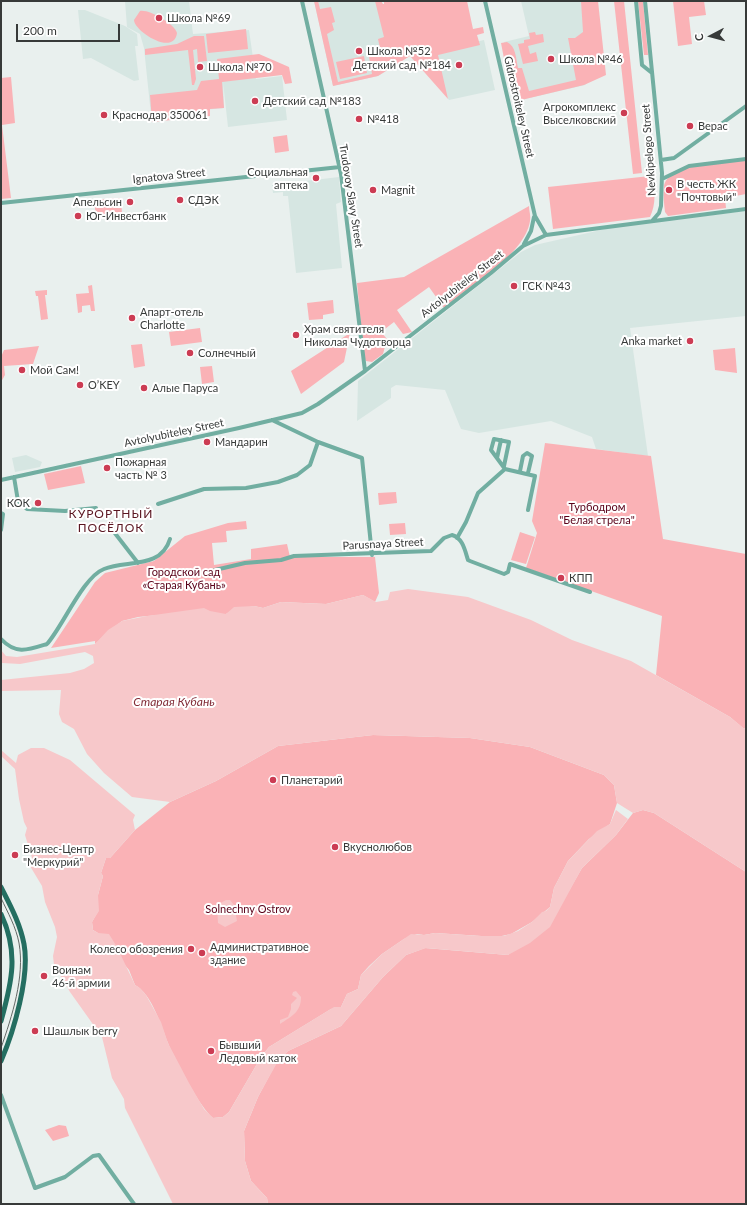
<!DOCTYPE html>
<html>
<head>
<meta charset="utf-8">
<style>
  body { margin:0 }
  #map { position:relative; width:747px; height:1205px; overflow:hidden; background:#e9f0ee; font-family:Lato,sans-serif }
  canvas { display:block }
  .frame { position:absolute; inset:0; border:2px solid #373a39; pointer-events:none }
  .north { position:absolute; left:691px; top:16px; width:40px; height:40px; -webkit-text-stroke:3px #fff; paint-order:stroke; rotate:264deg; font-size:11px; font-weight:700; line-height:16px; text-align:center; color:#373a39 }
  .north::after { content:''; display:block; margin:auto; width:14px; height:18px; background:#373a39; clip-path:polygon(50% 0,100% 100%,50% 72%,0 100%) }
  .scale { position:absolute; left:16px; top:24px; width:104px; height:18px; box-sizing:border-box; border:2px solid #373a39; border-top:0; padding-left:5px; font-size:12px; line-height:14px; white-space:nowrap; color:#373a39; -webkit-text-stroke:3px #fff; paint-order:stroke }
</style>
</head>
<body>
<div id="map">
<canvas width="747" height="1205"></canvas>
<div class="frame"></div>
<div class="north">С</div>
<div class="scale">200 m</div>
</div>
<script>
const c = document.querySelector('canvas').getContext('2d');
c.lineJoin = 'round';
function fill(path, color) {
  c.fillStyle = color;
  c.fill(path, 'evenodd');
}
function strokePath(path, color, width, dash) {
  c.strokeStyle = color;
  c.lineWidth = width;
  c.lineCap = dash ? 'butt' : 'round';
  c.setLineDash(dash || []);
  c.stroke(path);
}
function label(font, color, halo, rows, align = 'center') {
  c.font = font + ' Lato,sans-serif';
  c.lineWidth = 4;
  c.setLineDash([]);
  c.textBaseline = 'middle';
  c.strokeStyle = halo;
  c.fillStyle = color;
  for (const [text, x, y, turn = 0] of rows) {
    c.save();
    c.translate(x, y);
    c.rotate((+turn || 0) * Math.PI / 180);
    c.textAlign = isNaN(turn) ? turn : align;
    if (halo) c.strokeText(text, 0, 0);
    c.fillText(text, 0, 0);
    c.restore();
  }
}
fill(new Path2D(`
  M125,1h64l4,33 56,-4 7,49 26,-3 5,44 -59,7 -5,-45 1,26 -73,7 -7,-67 -4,-14 -13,-7z
  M314,1h67l15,64 -18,11 -45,10z
  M521,1h66l8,75 -10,9 -64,15 -1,-3 -3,1 -13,-56 25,-6z
  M78,10h7l40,16 12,8 1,12h-3l4,34 -5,1 -43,-23 -8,1z
  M484,40l11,50 -46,10 -18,-23 -6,-24z
  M339,177l2,25 -5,2 6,64 -46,5 -8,-77h-5v-4l-10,1 -1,-8z
  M746,211v105l-116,12 18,128 -52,-7 -4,-12 -41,-16 -72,12 -18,-4 -16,-39 -49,-5 -5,3v10l-34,23 1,-40 163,-129 14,-7 79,-18z
  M26,455l16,7 -2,5 -25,5 -3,-14z`), '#d6e6e2');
fill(new Path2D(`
  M314,1h4l2,8 11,-2 4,15 -3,1 2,7 -7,4 11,48 34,-8 -4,-23 12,-3 -2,-9 6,-2 -9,-36h6l2,3h1v-3h83l6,28 10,-2 1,6 -7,2 3,10 -42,10 10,44 -38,-43 -32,20 -45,10z
  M581,1h17l8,74 -22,10 -67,16 -7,-33 -4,1 -5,-26 6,-1c9,4 9,17 11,26h4l7,23 47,-11 -8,-42h7l8,-6z
  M614,1h10l18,172 -9,1z
  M638,1h5l5,54h-4z
  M673,1h31l2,14 -17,2 3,27 -14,2z
  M140,11c9,-2 35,13 37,22 -3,24 -43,-2 -43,-13z
  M246,29l2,20 -40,4 -2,-19z
  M535,32l1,3 7,-1 1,8 -16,4 2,8 6,-2 2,9 -15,3 -5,-20 6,-1v-3l6,-1 -1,-6z
  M194,36h10l3,25 -9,1 -1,-13 -4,1 3,29 -2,6h-2l-4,-35 -43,5v-6l32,-5z
  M259,54l30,13 3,16 -7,1 -3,-9 -60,7 2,26 -14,1v7l-58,6 -2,-27 47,-5 4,-9 18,-2 -2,-20z
  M364,56l3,17 -27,6 -4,-17z
  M11,77l4,46 -13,2 9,73 -10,1v-121z
  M287,135l2,16 -14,2 -2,-16z
  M746,159v35l-21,4 1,10 -58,8 -3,-4c-1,-8 -2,-17 -1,-25 3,-25 63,-25 82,-28z
  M650,176c6,13 6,28 0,41l-97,12 -5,-42z
  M121,198l1,16 -26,3 -2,-17z
  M529,206c0,5 2,10 1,15 -5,33 -61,67 -86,87l-15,-21 -32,23 15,22 -9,2 -9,-12 -13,10 6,7 -4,15 -11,8 -6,-1 -2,-4 -7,-74 47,-6z
  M92,285l3,26h-4l-1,-6 -8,1v6l-4,1 -2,-19 13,-1 -1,-7z
  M47,290v5h-2l3,24 -7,1 -3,-24h-2l-1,-5z
  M333,300l1,13 -11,2v4l-14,1 -2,-17z
  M200,328l2,14 -31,4 -2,-14z
  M350,333l-6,29 -43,32 -10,-23z
  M142,344l3,22 -11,2 -3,-23z
  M39,346l-6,18 -29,2 1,9 -4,7v-25l3,-7z
  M735,348l2,25 -22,-3 -2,-20z
  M212,366l2,16 -12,2 -2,-17z
  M545,443l106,13 12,83 83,15v173l-2,2 -14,-12 -74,-42 6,-59 -136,-48 11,-35 -5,-12z
  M81,466l4,17 -37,7 -4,-16z
  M396,492l1,11 -18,2 -1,-12z
  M246,521l1,8 -21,2 1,11 -15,1 2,22 37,-6v-10l36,-5 3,13h85l4,36 -4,9 -12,-7 -37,9 -45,-2 -18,6 -9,-2 -23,5 -5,3 -68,1 -20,2 -16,4 -27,23v-3l-44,7 44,-66 10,-9 49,-12 31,-25 43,-13z
  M405,523l1,11 -16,1 -1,-11z
  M520,532l15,5 -9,27 -15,-4z
  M373,735l97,3 60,9 74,28 10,10 3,18 -7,21 -21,15 -21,22 -14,27 -4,19 -18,15 -21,12 -14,3 -62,-4 -11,2 -7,-1 -13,5 -22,15 -13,12 -8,9 -3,14 -11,5 -6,13 -10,2 -62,38 -8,10 -32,55 -6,5 -10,1c-12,-9 -40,-60 -45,-75 -7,-17 -16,-49 -33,-58l-6,-15 -31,-37 -5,-3 -1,-8 6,-11v-16l5,-19 -2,-3 5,-15h4l25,-28 35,-28 46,-21 62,-35z
  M643,810l11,3 92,59v332h-478l-1,-6 -16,-17 -6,-20 -1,-30 14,-34 18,-34 12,-12 53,-25 42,-49 23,-22 19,-7 83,7 59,-61 15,-26 34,-33 17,-22z
  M59,1125l7,1 3,10 -16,5 -8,-11z`), '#fab2b6');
fill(new Path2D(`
  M408,589l60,8 63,23 41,20 59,21 99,56 16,13v142l-92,-59 -11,-3 -10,3 -16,-10 -3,-18 -10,-10 -74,-28 -60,-9 -97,-3 -95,11 -62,35 -46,21 -38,-5 -28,-24 -17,-19 -13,-25 -12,-7 -3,-8 2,-24 -60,1v-11l69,-7 14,-4 10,-6 -1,-7 -8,-4 -65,12 -18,-1 -1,-13 5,6 11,1 78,-13 13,-14 14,-9 25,-5 57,-8 6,3 16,3 8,-7 20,-1 9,2 18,-6 45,2 37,-9 13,7 12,-2 2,-8z
  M31,748h13l26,12 65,55 -2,5 2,10 -25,28h-4l-5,15 2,3 -5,19 1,16 -7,11 1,8 5,3 11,1 8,13 18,38 5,3 6,7 15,27 7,21 21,40 15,26 9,9 10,-1 6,-5 32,-55 8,-10 65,-40h7l6,-13 11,-5 3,-14 21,-21 29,-20 13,1 11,-2 46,3h23l14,-5 14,-9 10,-10 4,-1 4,-4 4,-19 14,-27 29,-30 13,-7 6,-14 12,9 -12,16 -34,33 -32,59 -20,16 -22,12 -82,-7 -20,7 -23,22 -42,49 -53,25 -11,12 -19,34 -14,34 1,30 6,20 16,17 1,6h-95l-48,-96 -1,-9 -12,-21 -10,-41 -32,-45 -16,-27 -1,-9 4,-19 -2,-10 -10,-25 -3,-16 -12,-20 3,-5 -8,-26 2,-7 -3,-6 -5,-23 -4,-30 -14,-13v-6l15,13 2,-8z
  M226,900h4l4,5 3,16 -12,6 -7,-4 -1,-18z
  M296,991l5,6c0,15 -9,19 -21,27v-4l8,-3 3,-8v-5l6,-6 -5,-3 1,-3z`), '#f7c8ca');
strokePath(new Path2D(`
  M302,1l39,173 24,197
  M485,1l50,215 11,19
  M636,1l6,64 10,8
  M645,1l17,172 -1,33 -2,7 -7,8
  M661,160l13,-2 72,-52
  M662,179l27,-13 57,-7
  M1,203l339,-36
  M524,244l7,-13 3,-14
  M272,420l46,22 44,16 10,97
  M497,458l4,-18
  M505,469l30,7 -7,34
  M520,471l3,-15 4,-3 5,3 -4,17
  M14,477l4,24 9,8 38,2 31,-3
  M1,480l238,-52 63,-15 16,-9 47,-33 126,-98 32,-27 23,-11 200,-26
  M158,504l46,-15 42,-1 32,-6 19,-7 13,-10 8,-23
  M1,513l2,1 -2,16
  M114,532l24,31
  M457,538l9,-16 12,-29 27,-24 -14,-19 3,-11 15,3 -5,24
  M215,570l30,-7 36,-3 13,-4 137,-5 13,-13 8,-3c11,3 13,16 16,25l2,1 34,13 4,-2 2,-8 80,28
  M1,639c15,16 27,11 46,5 16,-18 36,-67 57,-75 23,-9 57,0 66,-30
  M1,1095l34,93 30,-11 28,-21 6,-1 35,49`), '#71aea1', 4);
strokePath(new Path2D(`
  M1,887c9,18 19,36 23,57 6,32 -10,87 -23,117
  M1,914c18,38 11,68 0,107`), '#246e61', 5);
strokePath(new Path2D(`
  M1,898c7,15 15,29 18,45 6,34 -7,73 -18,105`), '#636765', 1);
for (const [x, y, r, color] of [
  [159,18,4,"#cc3c53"],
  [359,51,4,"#cc3c53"],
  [551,59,4,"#cc3c53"],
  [459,65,4,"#cc3c53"],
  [200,67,4,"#cc3c53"],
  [255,101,4,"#cc3c53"],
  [624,113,4,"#cc3c53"],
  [104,115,4,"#cc3c53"],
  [359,119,4,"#cc3c53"],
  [690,126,4,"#cc3c53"],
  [316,178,4,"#cc3c53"],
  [373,190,4,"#cc3c53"],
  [669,190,4,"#cc3c53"],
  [180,200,4,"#cc3c53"],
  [130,202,4,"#cc3c53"],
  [78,216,4,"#cc3c53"],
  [514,286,4,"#cc3c53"],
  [132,318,4,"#cc3c53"],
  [296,335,4,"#cc3c53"],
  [690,341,4,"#cc3c53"],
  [190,353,4,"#cc3c53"],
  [22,370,4,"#cc3c53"],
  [80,385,4,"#cc3c53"],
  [144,388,4,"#cc3c53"],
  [207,442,4,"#cc3c53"],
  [107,468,4,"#cc3c53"],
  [38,503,4,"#cc3c53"],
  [561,578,4,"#cc3c53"],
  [273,780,4,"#cc3c53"],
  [335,847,4,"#cc3c53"],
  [15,855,4,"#cc3c53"],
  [191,949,4,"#cc3c53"],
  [202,953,4,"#cc3c53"],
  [44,976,4,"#cc3c53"],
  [35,1031,4,"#cc3c53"],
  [211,1051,4,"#cc3c53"]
]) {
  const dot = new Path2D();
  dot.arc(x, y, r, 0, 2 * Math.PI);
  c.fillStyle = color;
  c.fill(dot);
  strokePath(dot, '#fff', 1.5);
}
label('11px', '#373a39', '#fff', [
  ["Школа №69",167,18],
  ["Школа №52",367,51],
  ["Школа №46",559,59],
  ["Детский сад №184",451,65,"right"],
  ["Школа №70",208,67],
  ["Детский сад №183",263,101],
  ["Агрокомплекс",616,107,"right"],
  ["Выселковский",616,120,"right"],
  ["Краснодар 350061",112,115],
  ["№418",367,119],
  ["Верас",698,126],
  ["Социальная",308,172,"right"],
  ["аптека",308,185,"right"],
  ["В честь ЖК",677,184],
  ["\"Почтовый\"",677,197],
  ["Magnit",381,190],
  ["СДЭК",188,200],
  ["Апельсин",122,202,"right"],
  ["Юг-Инвестбанк",86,216],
  ["ГСК №43",522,286],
  ["Апарт-отель",140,312],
  ["Charlotte",140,325],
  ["Храм святителя",304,329],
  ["Николая Чудотворца",304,342],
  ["Anka market",682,341,"right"],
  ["Солнечный",198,353],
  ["Мой Сам!",30,370],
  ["O’KEY",88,385],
  ["Алые Паруса",152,388],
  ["Мандарин",215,442],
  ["Пожарная",115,462],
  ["часть № 3",115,475],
  ["КОК",30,503,"right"],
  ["КПП",569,578],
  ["Планетарий",281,780],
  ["Вкуснолюбов",343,847],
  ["Бизнес-Центр",23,849],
  ["\"Меркурий\"",23,862],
  ["Административное",210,947],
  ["здание",210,960],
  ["Колесо обозрения",183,949,"right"],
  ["Воинам",52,970],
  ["46-й армии",52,983],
  ["Шашлык berry",43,1031],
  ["Бывший",219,1045],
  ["Ледовый каток",219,1058]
], 'left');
label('11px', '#373a39', '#fff', [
  ["Gidrostroiteley Street",519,107,77],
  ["Nevkipelogo Street",649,150,-94],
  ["Ignatova Street",169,176,-6],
  ["Trudovoy Slavy Street",351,196,81],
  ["Avtolyubiteley Street",462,284,-38],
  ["Avtolyubiteley Street",174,433,-12],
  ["Parusnaya Street",383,544,-3]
]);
label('11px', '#590018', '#fff', [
  ["Турбодром",597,507],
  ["\"Белая стрела\"",597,520],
  ["Городской сад",184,572],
  ["«Старая Кубань»",184,585],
  ["Solnechny Ostrov",248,909]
]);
c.letterSpacing = '1px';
label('12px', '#5b1621', '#fff', [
  ["КУРОРТНЫЙ",111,514],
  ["ПОСЁЛОК",111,528]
]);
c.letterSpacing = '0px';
label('italic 12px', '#832d38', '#fff', [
  ["Старая Кубань",174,702]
]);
</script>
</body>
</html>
